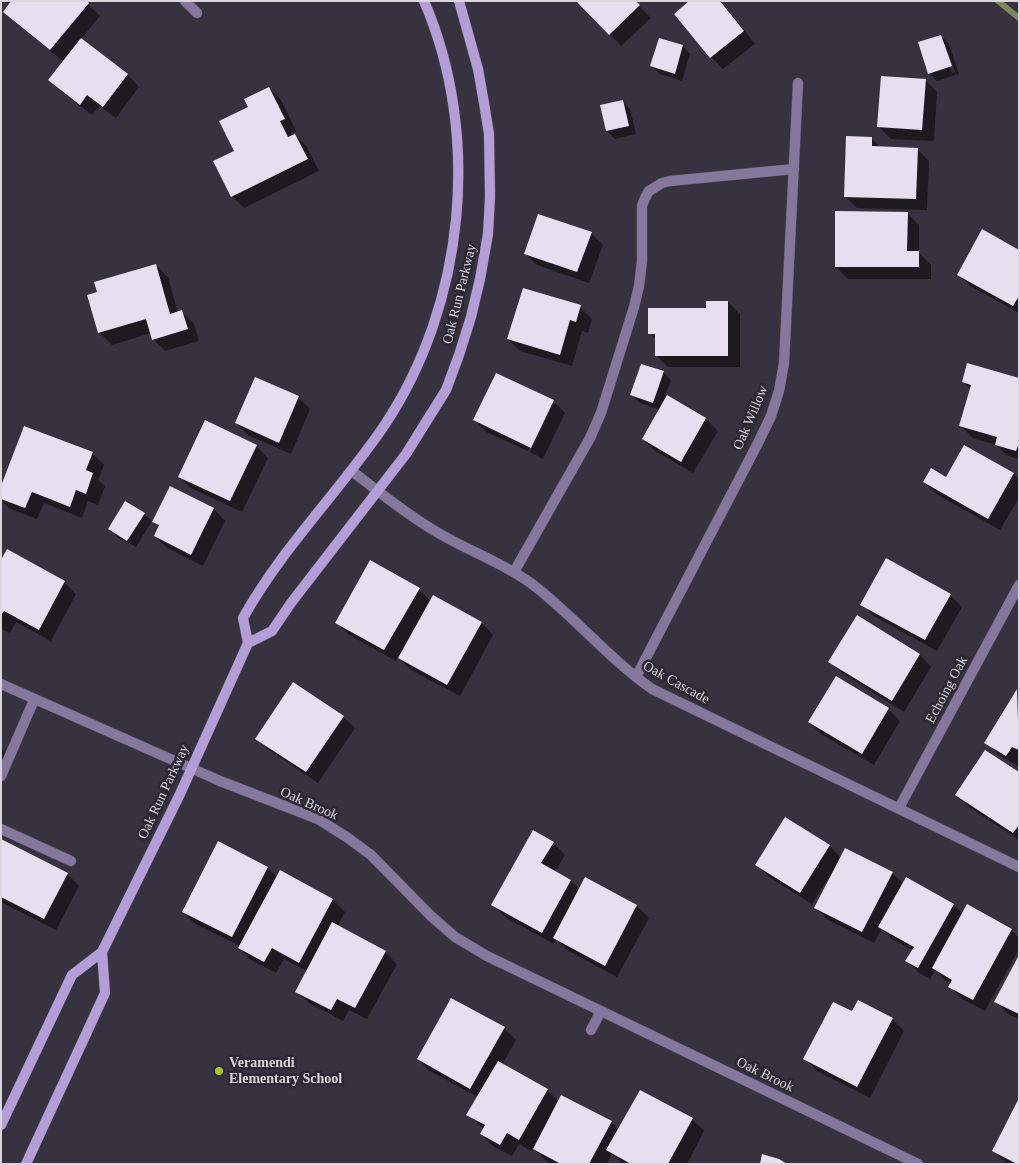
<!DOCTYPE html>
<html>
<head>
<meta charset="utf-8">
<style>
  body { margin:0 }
  #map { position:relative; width:1020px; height:1165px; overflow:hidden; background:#37323f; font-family:Georgia,serif }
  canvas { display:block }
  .frame { position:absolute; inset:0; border:2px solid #d9d6de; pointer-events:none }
</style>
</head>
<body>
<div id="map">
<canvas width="1020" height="1165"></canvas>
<div class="frame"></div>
</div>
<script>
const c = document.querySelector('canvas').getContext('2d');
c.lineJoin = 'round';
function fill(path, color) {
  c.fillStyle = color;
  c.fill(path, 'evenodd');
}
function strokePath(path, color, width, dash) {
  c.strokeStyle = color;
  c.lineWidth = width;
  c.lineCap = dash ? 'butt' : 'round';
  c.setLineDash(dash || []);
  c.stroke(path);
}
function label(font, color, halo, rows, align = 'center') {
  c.font = font + ' Georgia,serif';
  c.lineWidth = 5;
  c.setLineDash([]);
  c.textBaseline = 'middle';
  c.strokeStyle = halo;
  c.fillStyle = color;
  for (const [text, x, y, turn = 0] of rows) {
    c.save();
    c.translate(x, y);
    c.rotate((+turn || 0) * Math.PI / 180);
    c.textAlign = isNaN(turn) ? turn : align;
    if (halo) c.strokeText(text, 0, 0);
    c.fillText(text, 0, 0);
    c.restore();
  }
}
fill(new Path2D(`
  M577,1h57l17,17 -30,28z
  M691,1h30l34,43 -32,25 -12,-12z
  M88,4l12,12 -19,23 47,36 11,12 -23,31 -16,-12 -8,9 -30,-23 -12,-12 14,-18 -48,-39 -12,-11z
  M941,36l8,8 10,30 -22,7 -8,-8zM943,44h2l10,28 -3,1z
  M683,46l7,8 -8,27 -22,-7 -8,-8z
  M925,80l12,12 -3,49 -43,-2 -12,-12z
  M269,88l12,12 15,31 -5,3 1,2 3,-1 12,12 12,24 -75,37 -12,-12 3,-44 14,-44z
  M622,101l8,8 6,25 -21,5 -8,-8z
  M871,138l10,10 36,1 12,12 -2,49 -70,-2 -12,-12z
  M907,213l12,12v28l12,12v14h-83l-12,-12z
  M591,233l12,12 -14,38 -52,-18 -12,-12z
  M1019,251v62l-49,-27 -12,-12z
  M156,265l12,12 10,36 4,-1 12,12 5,17 -34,10 -12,-12 -2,-6 -39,12 -12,-12 -11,-37z
  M728,302l12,12v53h-72l-12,-12v-15l-6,-7z
  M580,307l12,12 -4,14 -6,-2 -10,35 -52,-15 -12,-12z
  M663,372l8,8 -6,16 41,23 12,12 -25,42 -38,-22 -12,-12 17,-29 -20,-7 -8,-8z
  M1019,379v80l-11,-3 -12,-11 -23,-7 -12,-12 10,-36 -8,-8z
  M298,397l12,12 -19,45 -43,-19 -12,-12z
  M553,401l12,12 -22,46 -13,-7 23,-48h-3l-22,47 -42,-19 -11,-12z
  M256,446l12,12 -26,54 -51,-24 -12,-12z
  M965,447l49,27 5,6v18l-19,32 -64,-36 -12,-12 22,-3z
  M92,453l12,12 -6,15 7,6 -7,19 -10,-4 -6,17 -38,-15 -7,16 -27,-10 -9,-9v-11z
  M170,488l44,21 11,12 -22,45 -36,-18 -12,-12 5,-9 -6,-5z
  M144,514l8,7 -16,26 -19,-10 -8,-8z
  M1,562l63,20 12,12 -25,47 -35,-19 -6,11 -9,-4z
  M419,589l12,12 51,22 11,12 -33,61 -49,-26 -13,-13 -2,4 -48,-27 -12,-12z
  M950,595l12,12 -25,44 -63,-35 -12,-12z
  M857,617l63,38 11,12 -27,45 -62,-39 -12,-11z
  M836,678l52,31 12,12 -26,44 -53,-31 -12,-12z
  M1018,691l1,1v75l-21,-13 -12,-12z
  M343,717l12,11 -37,55 -49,-33 -12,-11z
  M1,748l7,7 -7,15z
  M1019,774v66l-50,-33 -12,-12z
  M786,819l44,27 11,12 51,15 12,11 3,-5 47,26 9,9 48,16 8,8v11l-34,62 -23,-12 -12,-12 2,-3 -7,-4 -10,-10 -5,9 -11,-6 -12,-12 6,-11 -21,-11 -10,-11 -8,15 -46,-23 -12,-12 14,-28 -2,-1 -16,25 -43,-27 -12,-12z
  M1,840l66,34 12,12 -23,44 -55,-28z
  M553,843l12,12 -10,17 16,9 9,9 6,-11 51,27 12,12 -32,59 -50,-27 -11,-10 -2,4 -49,-27 -12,-12z
  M268,868l9,9 3,-5 53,28 12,12 -8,15 48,25 12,12 -30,55 -18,-9 -6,11 -34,-18 -12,-11 10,-21 -23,-12 -8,14 -25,-13 -12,-12 1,-2 -45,-22 -12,-12z
  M1019,958v61l-11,-5 -12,-12z
  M852,1013l40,6 12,12 -34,67 -53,-27 -12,-12z
  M504,1028l12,12 -14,25 45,25 12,12 52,20 8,8 21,-39 52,28 12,12 -17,33h-64l-11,-10 -5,10h-55l-6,-3 -13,-13 -2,3 -12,-7 -7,12 -19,-10 -12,-12 3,-5 -16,-14 10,-18 -48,-26 -12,-12z
  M994,1151l25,13 -13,-1z`), '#0007');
strokePath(new Path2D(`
  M998,1l21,17`), '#7c895c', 6);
fill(new Path2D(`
  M11,1h76l2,2 -39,47 -47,-38z
  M576,1h60l4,4 -31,30z
  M689,1h31l24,30 -34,27 -36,-44z
  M941,35l11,31 -24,8 -10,-32z
  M81,38l47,36 -25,33 -16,-12 -7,10 -32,-25z
  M659,38l24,7 -8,29 -25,-8z
  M881,76l45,3 -4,51 -45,-3z
  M269,87l16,32 -5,2 8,16 7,-3 13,25 -77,38 -18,-36 21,-10 -15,-30 29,-14 -4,-8z
  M623,100l6,26 -23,5 -6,-26z
  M846,136l26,1v9l46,2 -2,51 -72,-2z
  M835,211l73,1 -1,39h12v16h-84z
  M538,214l54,18 -15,40 -53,-18z
  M982,229l37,21v46l-6,10 -56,-31z
  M156,264l14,50 12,-4 6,19 -36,11 -6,-21 -48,14 -11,-38 10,-3 -3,-10z
  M523,288l58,17 -5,17 -6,-2 -10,35 -53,-16z
  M706,301h22v55h-73v-22h-7v-26h58z
  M967,363l52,15v65l-3,8 -21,-6 2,-8 -38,-11 12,-41 -9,-3z
  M641,364l23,7 -11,32 -23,-8z
  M496,373l58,27 -23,48 -58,-28z
  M255,377l44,19 -20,47 -44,-20z
  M667,395l39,23 -25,44 -39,-23z
  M205,420l52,25 -27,56 -52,-24z
  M24,426l69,26 -7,18 7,3 -7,21 -10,-4 -6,17 -38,-15 -7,16 -24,-9v-13z
  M964,445l50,28 -26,46 -65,-37 8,-14 15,9z
  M170,486l44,22 -23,47 -37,-19 5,-11 -7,-3z
  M125,501l20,12 -18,28 -19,-12z
  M7,549l58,32 -26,49 -35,-19 -3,4v-55z
  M886,558l65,36 -26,46 -65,-35z
  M370,560l50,28 -36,62 -49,-27z
  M433,595l49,27 -35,63 -49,-27z
  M857,615l63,39 -28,47 -64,-39z
  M836,676l53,32 -27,46 -54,-32z
  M293,682l51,34 -38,56 -51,-33z
  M1017,689l2,61 -7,-3 -6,9 -22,-13z
  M985,750l34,22v53l-6,8 -58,-38z
  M785,817l45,28 -30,48 -45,-28z
  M533,830l21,12 -13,21 30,17 -29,53 -51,-28z
  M1,839l67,34 -24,46 -43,-22z
  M218,841l50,26 -36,70 -50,-25z
  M845,848l48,24 -31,60 -48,-24z
  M280,870l53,29 -34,64 -27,-15 -8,14 -26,-14z
  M585,877l52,28 -32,61 -52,-28z
  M906,877l48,27 -36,64 -13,-7 9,-14 -36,-20z
  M967,904l45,25 -39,71 -25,-13 4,-7 -20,-12z
  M332,922l54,29 -31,57 -18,-9 -6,11 -36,-18z
  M1019,955v59l-25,-12z
  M451,998l54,29 -35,62 -53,-30z
  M858,1000l35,18 -36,69 -54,-28 30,-57 19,9z
  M498,1061l50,28 -29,51 -12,-7 -7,12 -20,-11 5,-9 -19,-10z
  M640,1090l53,28 -25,46h-37l-25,-14z
  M561,1095l51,26 -23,43h-28l-28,-15z
  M1019,1098v66h-2l-25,-13z
  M762,1154l17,5 8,5h-27z`), '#e5dff0');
const lane = new Path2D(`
  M514,572l76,-134 11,-25 33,-106 5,-21 3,-25v-55l3,-8 4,-7 13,-8 8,-2 124,-12
  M1,776l33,-76
  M1,829l70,32`);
const street = new Path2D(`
  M185,1l12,12
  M352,471c27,21 54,43 83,60 31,19 67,31 97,53 42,32 76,74 120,105l367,178
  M636,677l122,-234 13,-27 8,-25 5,-28 14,-280
  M1,684l219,97 98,38 30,19 23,17 60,61 24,21 32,19 431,208
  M899,808l120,-223
  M591,1030l10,-19`);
const secondary = new Path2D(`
  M248,643l24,-12 19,-28 115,-149 40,-64 13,-35 12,-38 9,-38 8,-45 2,-37 -1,-63 -5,-31 -6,-34 -19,-68
  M1,1125l71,-150 30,-23 78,-158 68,-151 -5,-25c39,-70 96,-126 141,-192 81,-121 98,-291 40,-425
  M26,1164l79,-171 -3,-41`);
strokePath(lane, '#54505c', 11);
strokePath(street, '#54505c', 11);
strokePath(secondary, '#54505c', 11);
strokePath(lane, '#85789d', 10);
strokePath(street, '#85789d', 10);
strokePath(secondary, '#b39ed8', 10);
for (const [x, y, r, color] of [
  [219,1071,5,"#a7c81f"]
]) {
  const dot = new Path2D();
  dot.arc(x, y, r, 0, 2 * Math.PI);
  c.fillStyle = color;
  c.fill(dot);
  strokePath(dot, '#2c2834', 2);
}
label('14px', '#d9d6de', '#2c2834', [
  ["Oak Run Parkway",460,294,-76],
  ["Oak Willow",751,418,-67],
  ["Oak Cascade",676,683,29],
  ["Echoing Oak",947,690,-62],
  ["Oak Run Parkway",164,792,-65],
  ["Oak Brook",309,804,24],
  ["Oak Brook",765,1075,26]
]);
label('bold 14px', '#d9d6de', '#2c2834', [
  ["Veramendi",229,1063],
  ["Elementary School",229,1079]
], 'left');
</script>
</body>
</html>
